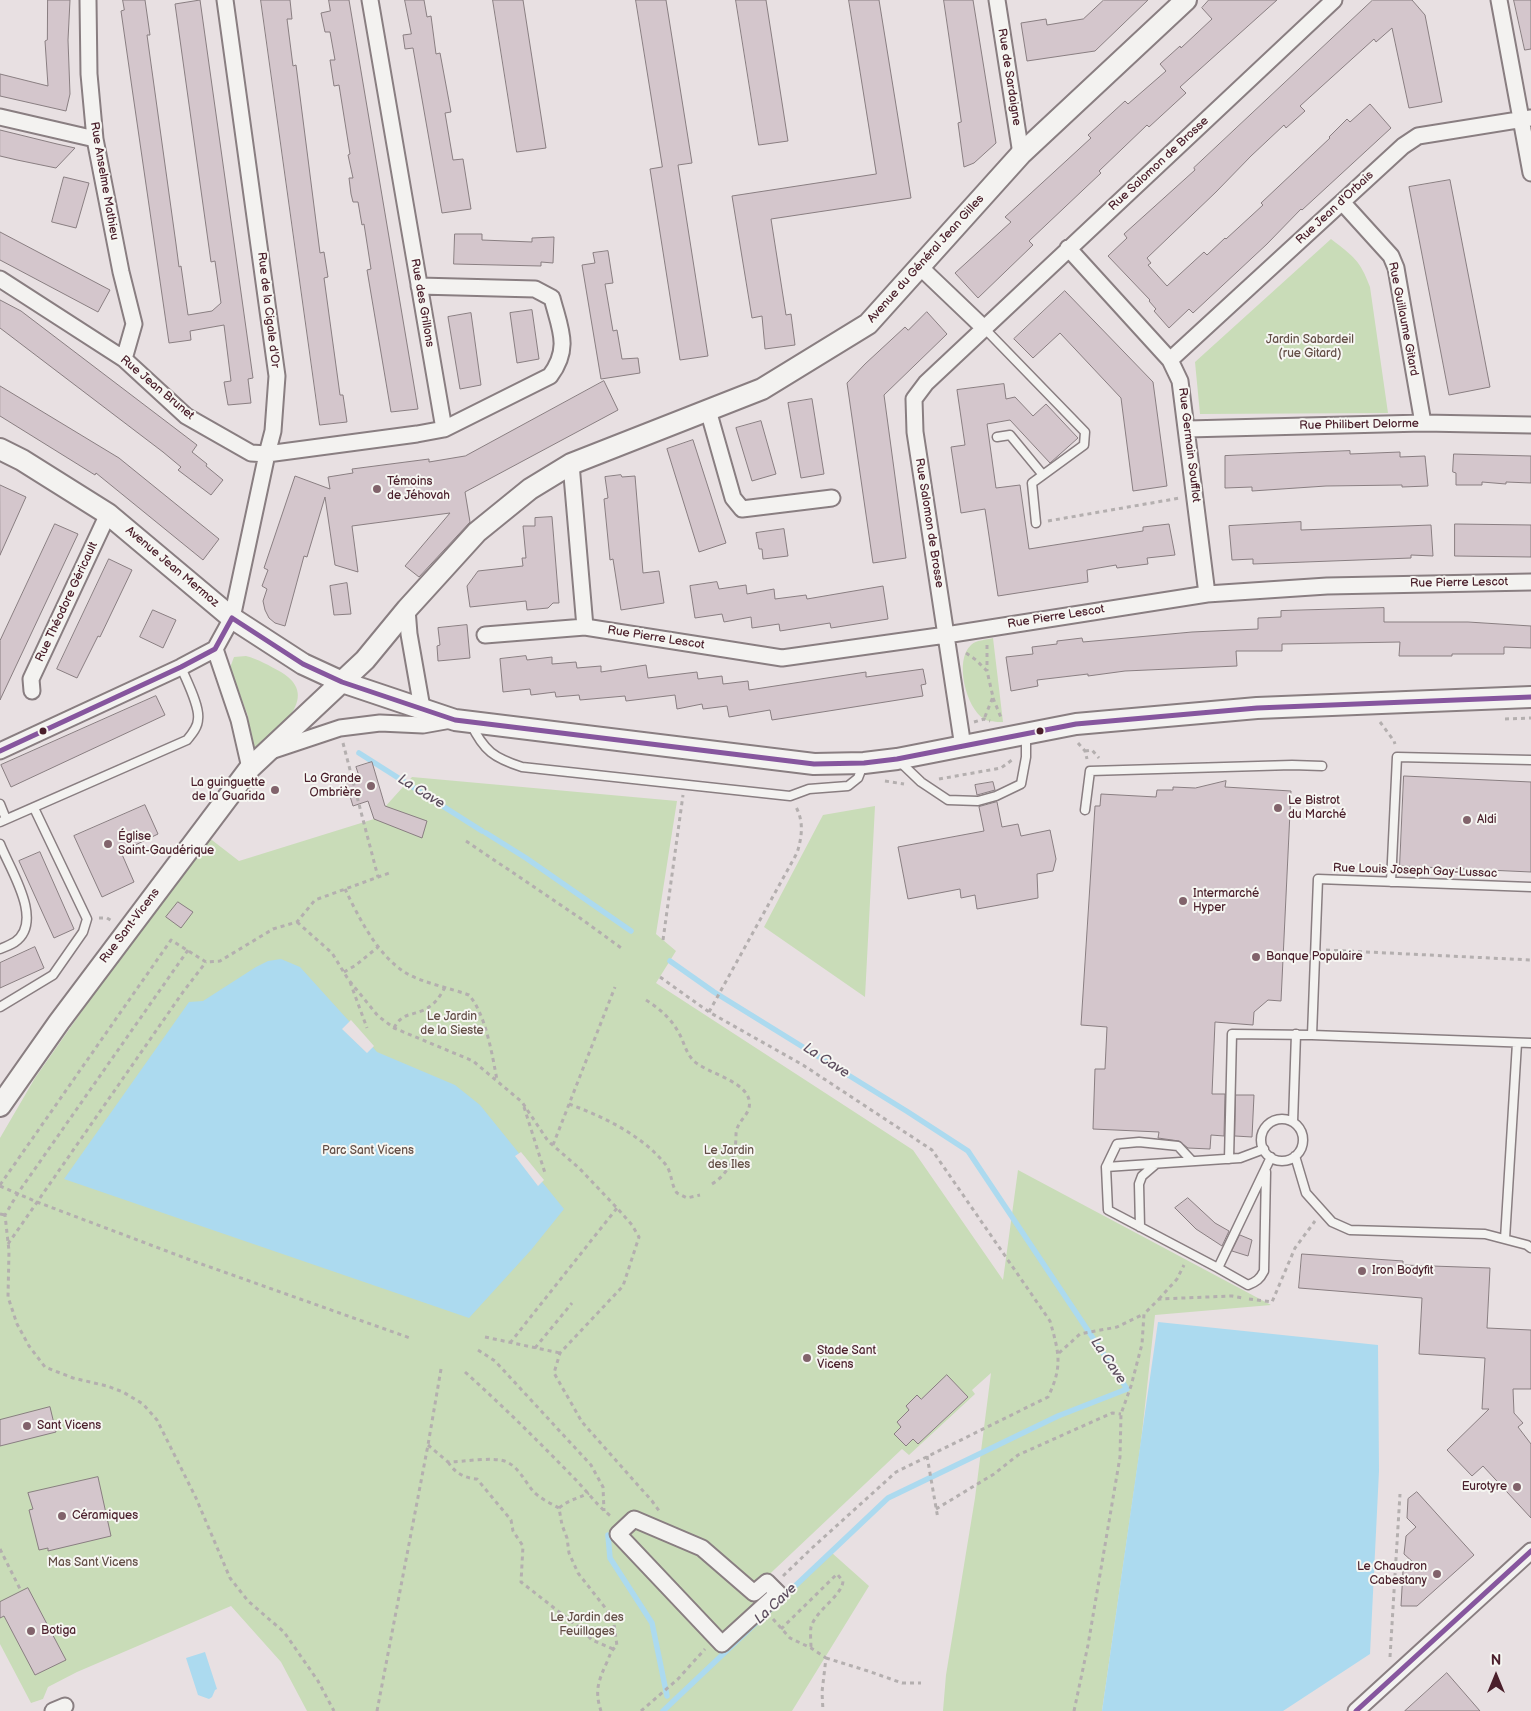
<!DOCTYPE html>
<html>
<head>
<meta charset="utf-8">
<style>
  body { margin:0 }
  #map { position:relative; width:1531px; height:1711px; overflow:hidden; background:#e8e0e2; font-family:"Balsamiq Sans",sans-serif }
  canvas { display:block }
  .north { position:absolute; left:1471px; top:1651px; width:50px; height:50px; -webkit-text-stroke:4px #f6f6f2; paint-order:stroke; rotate:0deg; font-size:14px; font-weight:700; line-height:20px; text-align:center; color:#4a1f2b }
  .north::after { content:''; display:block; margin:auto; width:18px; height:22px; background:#4a1f2b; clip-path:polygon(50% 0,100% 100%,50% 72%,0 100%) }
</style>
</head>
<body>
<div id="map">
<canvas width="1531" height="1711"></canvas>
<div class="north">N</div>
</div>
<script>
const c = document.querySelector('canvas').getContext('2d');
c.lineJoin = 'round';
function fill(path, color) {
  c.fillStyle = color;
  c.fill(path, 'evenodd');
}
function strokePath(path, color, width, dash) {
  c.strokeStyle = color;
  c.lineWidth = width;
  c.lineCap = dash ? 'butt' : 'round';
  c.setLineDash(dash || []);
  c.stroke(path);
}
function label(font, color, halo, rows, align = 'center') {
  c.font = font + ' "Balsamiq Sans",sans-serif';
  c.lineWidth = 4;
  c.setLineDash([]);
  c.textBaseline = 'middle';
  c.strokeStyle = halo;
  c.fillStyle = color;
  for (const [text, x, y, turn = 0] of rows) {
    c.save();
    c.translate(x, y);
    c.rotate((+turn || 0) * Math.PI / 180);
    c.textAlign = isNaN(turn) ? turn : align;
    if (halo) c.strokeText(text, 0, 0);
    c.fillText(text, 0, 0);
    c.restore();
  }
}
fill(new Path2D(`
  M1331,239c23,18 29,21 39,48l18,126 -188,1 -5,-52z
  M993,638l10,84c-7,0 -14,0 -19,-3 -18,-11 -30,-59 -13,-74 5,-5 15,-5 22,-7z
  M246,656c12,3 24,10 35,16 43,26 -7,60 -29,80l-4,-36 -17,-45v-6l3,-8z
  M412,777l265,24 -21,133 20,17 -20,32 257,167 90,130 15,-110 253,135 -116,10 -14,127 -39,269h-159l3,-36 29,-177 16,-125 -19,17 3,4 -66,61 -7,-6 -145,137 14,16 61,-49 37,33 -77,125h-485l-26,-49 -50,-56 -154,66 -29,15 -5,12 -12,4 -31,-59v-506l35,-60 96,-137 77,-104 31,24 135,-42z
  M875,806l-10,191 -101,-70 59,-112z`), '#c9dcb8');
fill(new Path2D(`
  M281,959l19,8 77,85 78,33 25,20 84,104 -33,41 -62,68 -405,-139 125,-177 14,-1 53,-34 12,-6z
  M1158,1322l220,23 1,126 -9,183 -87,57h-181z
  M205,1652l12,37 -2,1 -3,7 -3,2 -11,-4 -12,-37z`), '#acdaef');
fill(new Path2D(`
  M351,1020l23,26 -7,7 -25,-24z
  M521,1152l23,28 -6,6 -23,-30z`), '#e8e0e2');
strokePath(new Path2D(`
  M359,753l123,78
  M486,833l40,25 105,73
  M608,1535l2,23 42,65 15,73
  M663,1711l225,-213 170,-82 69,-27 -159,-238 -60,-39 -194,-120 -44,-31`), '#acdaef', 5.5);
const building = new Path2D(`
  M48,0h22l-2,40 2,54 -4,17 -66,-15v-22l48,12 -3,-45 2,-1z
  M123,0h22l5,35h-3l29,209 3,23 2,-1 7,49 24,-4 9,-8 -6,-42 -4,1 -36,-258 25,-4 53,378 -5,1 3,24 -23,2 -4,-23 7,-1 -7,-56 -34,6 1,9 -22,3 -37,-255 -11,-77 3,-1z
  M261,0h29l2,19h-5l6,47 3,-1 24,188 4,-1 4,25 -4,1 16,117h3l4,27 -27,3z
  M329,0h20l69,409 -27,3 -24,-142 4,-1 -7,-45 -2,1 -4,-23h-5l-2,-8 -2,-16h4l-5,-23 2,-1 -11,-69 -5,1 -4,-26h5l-5,-28h-5l-4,-19 9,-2z
  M405,0h19l3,17 4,-1 5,38 4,-1 11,59 -6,1 8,47 10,-1 8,50 -29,4 -29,-165 -8,1 -2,-14 8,-1z
  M493,0h30l23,148 -29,4z
  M636,0h30l26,163 -14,2 30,191 -28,4 -30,-191 12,-2z
  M736,0h30l22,141 -29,4z
  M849,0h30l32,198 -140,21 15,96 5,-1 4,31 -30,4 -3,-33 -10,2 -20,-122 144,-22z
  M944,0h29l23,143 -22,20 -10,4 -6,-44 3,-1z
  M1104,0h44l-53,51 -68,10 -6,-38 25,-4 1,6 36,-6z
  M1209,0h68l-97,87 6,6 -37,34 -2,-2 -48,46 2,2 -72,68 4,4 -55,53 -23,-25 56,-51 -6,-5 86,-79 -3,-3 37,-34 3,3 38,-33 -6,-7 20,-18 1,2 31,-29 -10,-11z
  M1373,0h39l13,15 17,87 -33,6 -17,-80 -16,14 -2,-3 -74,67 5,5 -19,17 -2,-3 -33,31 -35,36 -69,66 4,5 -3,2 19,21 37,-34 3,3 18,-17 1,1 37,-34 -2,-2 69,-65 -1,-1 18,-18 3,3 20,-18 21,24 -89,82 -1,-1 -34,35 -74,69 -4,-4 -20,19 -15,-17 2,-2 -7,-8 1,-1 -42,-44 19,-18 -3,-4 71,-64 -1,-2z
  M1514,0h17v49l-6,1z
  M0,130l57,14 18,4 -19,20 -39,-8 -17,-4z
  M64,177l25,6 -13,45 -24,-6z
  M1450,180l40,207 -41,8 -40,-208z
  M0,232l110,58 -12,22 -98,-52z
  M455,234h27v6l50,2v-4l22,-1 -1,26 -12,-1v4l-87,-2z
  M608,251l5,32 -8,1 8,47 4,-1 5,29 16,-1 2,15 -39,6 -19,-114 13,-2 -2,-10z
  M1065,291l88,91 14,104 -34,5 -12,-93 -61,-65 -27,25 -19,-19z
  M0,300l21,11 176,134 -5,7 15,12 -1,2 17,14 -12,15 -33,-25 3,-3 -18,-15 -163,-124z
  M532,310l7,49 -22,4 -7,-50z
  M927,312l20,22 -63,61 22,163 -33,5 -26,-180 18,-19 40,-37 3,3z
  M471,313l10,72 -21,4 -12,-72z
  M604,381l14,29 -153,82 5,30 -51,55 -14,-11 45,-53 -98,13 6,46 -23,-7 -10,-68 -18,60 -3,-1 -19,70 -10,-3 -6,-5 -4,-8 -2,-9 4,-12 -5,-3 6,-16 -4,-2 31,-92 35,13 -2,-12 25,-4 -1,-4 77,-10v3l36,-6z
  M1004,384l2,15 9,-2 18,19 13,-12 32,34 -28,25 -40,-43 -23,4 9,64 24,-3 9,64 114,-18v-4l26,-3 6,31 -28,3 1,6 -31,4 -1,-3 -29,5 1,12 -90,14 -13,-87 -24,4 -10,-66 14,-2 -8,-55z
  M0,386l119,72 100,81 -16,21 -107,-87 -1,2 -95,-59z
  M812,399l12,75 -23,4 -13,-75z
  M761,421l15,53 -24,7 -16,-53z
  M693,440l33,103 -27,9 -32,-103z
  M1350,451v3l50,-2v5l25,-1 3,30 -26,1v-2l-76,1 -74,5v-4l-27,1v-32z
  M1454,454l77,2v27l-25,-1v2l-24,-2v3h-26v-12l-3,-1z
  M621,475l1,2 13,-1 8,97 16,-2 5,32 -43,7 -8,-51 -3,1 -6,-61 4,-1 -3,-21z
  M0,485l26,12 -26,58z
  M552,517l7,86h-6l-5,5 -21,2 -1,-9 -56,6 -3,-21 11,-15 45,-5 -1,-8h4l-3,-32h12v-8z
  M1301,522v8l130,-5 2,31 -22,-1v3l-158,6v-5l-21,1 -3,-34z
  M55,524l23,10 -78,166v-59z
  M1455,524l76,1v32l-76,-1z
  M784,529l4,27 -25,3 -1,-10h-3l-3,-16z
  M109,559l23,11 -32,67 -2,-1 -21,42 -20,-9z
  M717,582l2,7 27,-4 1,9 27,-5 1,10 31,-4 1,4 76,-13 5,33 -57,9 -1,-5 -50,8 -1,-7 -27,4 -1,-11 -27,5 -2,-8 -27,4 -5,-32z
  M347,583l4,31 -17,1 -4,-29z
  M1384,608v14h84l63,4v22l-27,-1v7h-52v2h-53l1,-14 -118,2v7h-46l1,15 -112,5 -37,5v-2l-51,6 1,6 -27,5 -5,-34 27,-3 -1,-7 25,-3v-3l25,-3 1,4 109,-10 66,-3v-11l23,-1v-6z
  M153,610l23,10 -13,28 -23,-11z
  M467,625l3,33 -32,3 -1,-15 3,-1 -2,-17z
  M526,656l1,4 25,-3v7l24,-2 1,6 24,-2v6l45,-7 2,13 49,-6 1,7 24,-3 1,8 25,-3 1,9 117,-18v5l57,-8 3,15 -5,1 2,11 -151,24 -2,-10 -41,7 -2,-11 -24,3 -1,-5 -25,5 -2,-14 -49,6 -1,-5 -45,4 -1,-5 -23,2 -1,-5 -24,3 -1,-6 -27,3 -3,-33z
  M156,696l9,19 -154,72 -10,-22z
  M372,762l13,44 42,15 -5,17 -48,-19 -6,-18 -15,5 -7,-23 14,-4 -4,-12z
  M1404,776l127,6v90l-131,-6z
  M1226,781l-1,6 66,4 -10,210 -13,-1 -14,12 -1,13 -38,-3 -3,72h13l-1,42 -13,-1 -1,14 -22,-1 -9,-7 -21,-3 1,-6 -66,-3 2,-60h10l2,-42 -26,-2 14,-219h5l1,-12 55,3 1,-7h16v-3l22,1z
  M993,782l2,8 -18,5 -2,-10z
  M997,802l5,25 16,-3 3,12 29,-6 6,29 -3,12 -16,3 1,24 -61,11 -2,-14 -14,3 -1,-9 -52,10 -10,-52 86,-16 -5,-24z
  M145,805l13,29 -37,18 13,30 -32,15 -28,-61z
  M40,852l34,77 -20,9 -35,-77z
  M178,902l15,10 -12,16 -15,-11z
  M35,947l9,21 -44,20v-25z
  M1236,1095h18l-2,42 -17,-1z
  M1188,1198l27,25 14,8 -7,15 -26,-17 -21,-21z
  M1240,1235l12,5 -4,16 -16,-5z
  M1302,1254l101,7v4l87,3 -3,60 44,2v59h-18l1,24 9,10 -5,4 13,17v74l-48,-52 -11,10 -25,-26 42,-41h-7l3,-51 -66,-4 3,-56 -123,-10z
  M947,1375l21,22 -50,47 -5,-5 -7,7 -12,-12 7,-7 -4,-5 12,-12 -3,-4 11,-11 4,4z
  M50,1407l6,25 -56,14v-26z
  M98,1477l13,59 -63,15v-3l-9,2 -10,-40 4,-1 -5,-16z
  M1417,1492l57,63 -57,51h-16l2,-35 11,-8 -10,-9 2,-18 10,-9 -9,-9 1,-19z
  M28,1588l38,72 -31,15 -31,-59 -4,2v-16z
  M1447,1673l33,38h-75z`);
fill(building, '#d4c6cc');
strokePath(building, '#897e81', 1);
const lane = new Path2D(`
  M985,329l100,103 -1,13 -52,38 4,40
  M997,437l13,-2 33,40
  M471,724c13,27 23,34 51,43l268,29 19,-7 39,-3 10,-8 5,-13
  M898,760l23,22 27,18 30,1 18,-5 25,-12 5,-27v-23
  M0,804l6,15
  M1085,810l5,-39 202,-6 30,1
  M0,822l187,-82c5,-6 11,-13 11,-21 2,-13 -12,-39 -17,-52
  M0,844c9,24 45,77 15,98 -5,3 -10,5 -15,7
  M1391,882l6,-125 134,3
  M0,1007l53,-32 30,-43 4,-13 -53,-111
  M1312,1035l219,8
  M1261 1140a21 21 0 1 1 42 0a21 21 0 1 1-42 0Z
  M1293,1122l3,-88
  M1295,1156l11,37 26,29 18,8 135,4 42,11 4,3
  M1229,1159l3,-125 80,1 6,-156 213,8
  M1192,1161l-14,-15 -39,-4 -22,2 -11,23 2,43 110,58 53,-111
  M1106,1167l134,-9 24,-9
  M1140,1227l-1,-43 3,-8 14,-12
  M1505,1239l12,-196
  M1218,1268l30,17c8,-3 12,-6 16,-14l2,-99`);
const street = new Path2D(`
  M88,0l1,74 6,65 26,133 13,52 -10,35
  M997,0l24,154
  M1499,0l32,173
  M0,117l95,22
  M1342,202l49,54 5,12 27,155
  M1068,248l102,112 10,21 27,213
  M919,266l66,63
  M0,279l124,80 62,57 65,37 16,1 150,-20 27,-5 -74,-429
  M419,286l116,3 17,9c8,31 19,50 -2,78l-106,53
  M1170,360l233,-214 15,-10 113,-18
  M708,410l25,88 9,11 90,-11
  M1187,429l236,-6 108,2
  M571,464l14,163
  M407,609l2,25 13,74
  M485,635l100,-8 197,31 164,-23 261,-41 120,-8 204,-4
  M215,649l24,71 11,48
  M32,691l-1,-12 77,-165
  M963,747l-48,-315 -1,-33 12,-16 408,-383
  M0,751l181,-84 34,-18 17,-31 35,-164 6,-23 4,-55 -52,-376
  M271,751l69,-23 40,-5 43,2 28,-5
  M634,1519l68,29 52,45 13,-11 11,11 -56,51 -104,-110z
  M53,1711l12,-5
  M1356,1711l175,-160`);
const secondary = new Path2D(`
  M0,449l22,11 86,54 124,104 71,46 39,18 113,38 359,44 50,-1 33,-4 179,-35 181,-16 274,-11
  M0,1106l59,-84 191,-254 115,-108 42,-51 70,-77 53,-43 41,-25 191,-75 106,-65 153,-170 165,-154`);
strokePath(lane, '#897e81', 11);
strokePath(street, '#897e81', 19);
strokePath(secondary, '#897e81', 24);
strokePath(new Path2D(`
  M1048,521l132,-23
  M987,645v26
  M966,653l10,7 11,11 6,26 -9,22
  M993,698l9,22
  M1505,719l26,-1
  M974,722l10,-3 6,2
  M1380,722l14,19 1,3
  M343,743l35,134
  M1078,743l7,8 2,8
  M1085,751l7,-1 7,8
  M939,779l62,-11 11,-8
  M885,781l19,3
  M466,841l114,77 44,32
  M345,889c14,29 33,67 61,84 17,10 44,15 63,22 17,20 23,59 28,85
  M99,918h8l5,3
  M297,922l35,31 16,26 30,37 16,12 79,33 49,41 26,39 31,27 38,40 15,17 7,12 -16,49 -63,67 -6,20 28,49 70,79 8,11
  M663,940l20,-145
  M188,950l-170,243 -13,22 4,36 -1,46 9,27 12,22 16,21 28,11 34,8 16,6 20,12 14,16 39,78 34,80 18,23 36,31 34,49 16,30
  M1326,950l205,10
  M344,972l12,-7 22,-18
  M660,977l49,35 94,53 129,85 118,171c9,32 13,45 -2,76l-152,75 -84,76 -29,28
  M350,982l17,46
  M646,1000c14,9 26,19 34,35 4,8 6,17 12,24 12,15 63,22 57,49 -3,10 -13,15 -13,27 0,20 -6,38 -24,49
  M709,1012l88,-159c5,-16 7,-31 -1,-46
  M394,1028c8,-15 16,-12 30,-18 10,-5 16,-13 21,-23
  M569,1104c35,13 73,31 97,61 6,8 5,20 11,28l10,5 13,-3
  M524,1107l21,66
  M553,1145l62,-158
  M0,1185l171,-245 35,22 14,-1 53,-32 24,-7 18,-22 77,-28
  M0,1186l37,16 156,59 217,77
  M0,1214l5,1
  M8,1244l175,-252 23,-30
  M1159,1299l18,-20 7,-14
  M1249,1299l23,3 23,-54 20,-27
  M485,1337l75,16
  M510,1343l107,-135
  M535,1348l37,-45
  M478,1350l17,11 96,104 12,22 1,24
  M1059,1353l21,-19 37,-7 27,-13
  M465,1372c38,34 74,70 110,107 12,12 23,28 37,38
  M428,1445l20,17c15,0 46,-6 59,0 12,6 17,18 26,29 6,7 17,12 26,17l3,17 5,13 2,15 9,20 29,37 7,14 3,22c-6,4 -7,9 -10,16 -8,18 -13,28 -6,49
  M927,1456l11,63
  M448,1462c7,11 16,16 29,17l34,41 2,11 10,15 -2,36 60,47 11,11 21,9
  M559,1508c11,-9 18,-9 30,-15
  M936,1509l58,-35 24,-19 94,-42 9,1
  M0,1549l21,42
  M773,1619l17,19 21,10 15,10 -4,34 1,19
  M781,1629l56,-55 6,7c-1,15 -27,29 -32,46 -1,6 0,15 0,21
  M1390,1657l10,-163
  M826,1658l42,13 34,12h19
  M377,1711l51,-266 13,-76
  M641,1711l37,-32 27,-30
  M1074,1711l14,-66 32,-188 1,-43 10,-28 11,-42 2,-30 15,-15 73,-3 11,2`), '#b4afaf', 3, [4, 4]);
strokePath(lane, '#f3f2f0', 8);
strokePath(street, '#f3f2f0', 15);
strokePath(secondary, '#f3f2f0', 20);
strokePath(new Path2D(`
  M232,618l71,46 39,18 113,38 359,44 50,-1 33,-4 179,-35 181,-16 274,-11
  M0,751l181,-84 34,-18 17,-31
  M1356,1711l175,-160`), '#86569e', 5);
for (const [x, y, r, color] of [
  [377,489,5,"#81636b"],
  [43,731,4.5,"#4a1f2b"],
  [1040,731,4.5,"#4a1f2b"],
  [371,786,5,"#81636b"],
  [275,790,5,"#81636b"],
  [1278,808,5,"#81636b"],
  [1467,820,5,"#81636b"],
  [108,844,5,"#81636b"],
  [1183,901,5,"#81636b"],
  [1256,957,5,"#81636b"],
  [1362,1271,5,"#81636b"],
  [807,1358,5,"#81636b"],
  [27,1426,5,"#81636b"],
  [1517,1487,5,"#81636b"],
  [62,1516,5,"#81636b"],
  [1437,1574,5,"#81636b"],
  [31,1631,5,"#81636b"]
]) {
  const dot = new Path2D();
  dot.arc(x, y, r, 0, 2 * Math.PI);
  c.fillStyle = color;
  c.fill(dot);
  strokePath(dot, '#f6f6f2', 2);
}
label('12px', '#4a1f2b', '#f6f6f2', [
  ["Rue de Sardaigne",1009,77,81],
  ["Rue Salomon de Brosse",1159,164,-43],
  ["Rue Anselme Mathieu",104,181,80],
  ["Rue Jean d'Orbais",1335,208,-43],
  ["Avenue du Général Jean Gilles",926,259,-48],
  ["Rue des Grillons",422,303,80],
  ["Rue de la Cigale d'Or",268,310,83],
  ["Rue Guillaume Gitard",1403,319,79],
  ["Rue Jean Brunet",157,388,40],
  ["Rue Philibert Delorme",1359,425,-1],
  ["Rue Germain Soufflot",1189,445,83],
  ["Rue Salomon de Brosse",929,523,81],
  ["Avenue Jean Mermoz",172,567,40],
  ["Rue Pierre Lescot",1459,583,-1],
  ["Rue Théodore Géricault",67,602,-65],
  ["Rue Pierre Lescot",1056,617,-9],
  ["Rue Pierre Lescot",656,638,9],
  ["Rue Louis Joseph Gay-Lussac",1415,871,2],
  ["Rue Sant-Vicens",130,926,-53]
]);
label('12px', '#634e46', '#f6f6f2', [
  ["Jardin Sabardeil",1310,340],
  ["(rue Gitard)",1310,354],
  ["Le Jardin",452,1017],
  ["de la Sieste",452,1031],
  ["Parc Sant Vicens",368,1151],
  ["Le Jardin",729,1151],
  ["des Iles",729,1165],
  ["Mas Sant Vicens",93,1563],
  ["Le Jardin des",587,1618],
  ["Feuillages",587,1632]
]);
label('12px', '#4a1f2b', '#f6f6f2', [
  ["Témoins",387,482],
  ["de Jéhovah",387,496],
  ["La Grande",361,779,"right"],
  ["Ombrière",361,793,"right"],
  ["La guinguette",265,783,"right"],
  ["de la Guarida",265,797,"right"],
  ["Le Bistrot",1288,801],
  ["du Marché",1288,815],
  ["Aldi",1477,820],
  ["Église",118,837],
  ["Saint-Gaudérique",118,851],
  ["Intermarché",1193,894],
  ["Hyper",1193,908],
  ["Banque Populaire",1266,957],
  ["Iron Bodyfit",1372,1271],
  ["Stade Sant",817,1351],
  ["Vicens",817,1365],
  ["Sant Vicens",37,1426],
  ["Eurotyre",1507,1487,"right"],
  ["Céramiques",72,1516],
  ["Le Chaudron",1427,1567,"right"],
  ["Cabestany",1427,1581,"right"],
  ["Botiga",41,1631]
], 'left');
label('italic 14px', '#5c4d5e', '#f6f6f2', [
  ["La Cave",421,792,32],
  ["La Cave",826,1061,33],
  ["La Cave",1108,1361,56],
  ["La Cave",776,1604,-43]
]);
</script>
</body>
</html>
